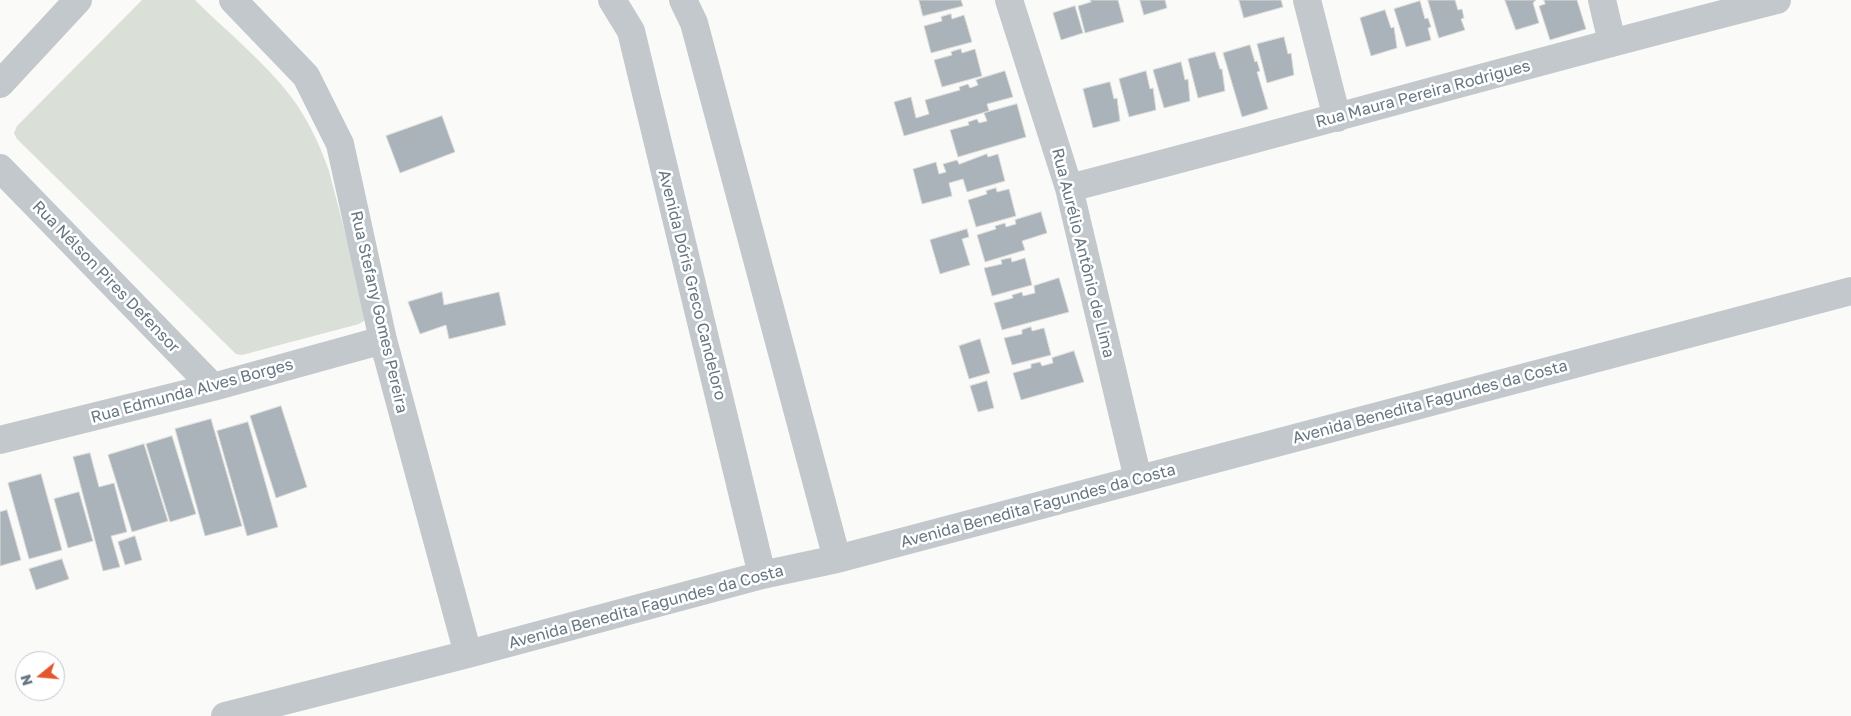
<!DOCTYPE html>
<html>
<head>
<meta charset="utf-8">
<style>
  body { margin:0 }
  #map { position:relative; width:1851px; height:716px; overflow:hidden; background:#fafaf8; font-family:"Golos Text",sans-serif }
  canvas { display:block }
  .north { position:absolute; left:15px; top:651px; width:50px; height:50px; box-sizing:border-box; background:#fff; border:1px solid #c1c8cd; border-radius:50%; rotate:253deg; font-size:14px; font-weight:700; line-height:20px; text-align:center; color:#657683 }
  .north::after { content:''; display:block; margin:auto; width:18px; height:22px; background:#e4572e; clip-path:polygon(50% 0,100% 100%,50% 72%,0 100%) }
</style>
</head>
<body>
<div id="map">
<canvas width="1851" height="716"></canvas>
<div class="north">N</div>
</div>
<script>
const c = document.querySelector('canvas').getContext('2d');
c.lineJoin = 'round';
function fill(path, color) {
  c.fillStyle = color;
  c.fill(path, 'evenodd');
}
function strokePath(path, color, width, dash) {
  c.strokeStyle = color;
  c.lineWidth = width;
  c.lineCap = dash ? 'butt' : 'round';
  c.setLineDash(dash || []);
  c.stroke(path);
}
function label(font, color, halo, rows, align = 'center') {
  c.font = font + ' "Golos Text",sans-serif';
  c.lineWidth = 5;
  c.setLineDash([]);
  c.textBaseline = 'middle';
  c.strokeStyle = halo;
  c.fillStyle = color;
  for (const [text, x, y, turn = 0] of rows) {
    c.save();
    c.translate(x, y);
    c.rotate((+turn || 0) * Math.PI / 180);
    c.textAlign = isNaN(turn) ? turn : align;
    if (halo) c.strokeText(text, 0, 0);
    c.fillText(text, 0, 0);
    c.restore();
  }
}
fill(new Path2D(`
  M142,0h53c32,32 77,68 102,105 14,21 24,43 32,66l37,142 -1,7 -6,4 -117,31 -6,-1 -219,-215 -3,-6 3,-7z`), '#dadfd7');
const building = new Path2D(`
  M919,0h42l2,6 -40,10z
  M1090,0h28l6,22 -39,11 -7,-27 13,-4z
  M1140,0h25l2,8 -23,7z
  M1239,0h42l2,7 -39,11z
  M1428,0h27l3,10 4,-1 2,9 -3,1 4,11 -26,8z
  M1505,0h31l-3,3 6,20 -23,7z
  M1544,0h33l9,29 -36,11 -11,-34 6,-2z
  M1420,1l5,18 3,-1 3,9 -3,1 3,12 -25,7 -12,-38z
  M1075,6l8,27 -22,7 -8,-27z
  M1385,10l6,18 3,-1 3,21 -26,8 -11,-38z
  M951,14l1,5 12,-4 8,27 -41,11 -7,-27 18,-5 -1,-4z
  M1284,37l4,17 3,-1 3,22 -27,8 -10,-39z
  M1250,45l5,17 2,-1 3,10 -3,1 11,37 -26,8 -19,-64z
  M961,49l1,4 13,-4 7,27 -40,11 -8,-27 18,-5 -1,-3z
  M1215,52l5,17h2l3,22 -27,7 -10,-39z
  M1181,62l4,18 3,-1 2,22 -26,7 -11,-38z
  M1005,71l8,26 -26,7 2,7 -85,25 -10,-34 17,-5 5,21 13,-4 -4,-14 35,-10 -1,-3 9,-3 2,4 8,-3 -2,-5z
  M1146,71l4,18 3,-1 3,22 -27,7 -10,-38z
  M1110,82l4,17 3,-1 3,23 -27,7 -10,-39z
  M1017,104l9,33 -68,20 -8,-27 19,-5 -1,-3 9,-3 2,4 8,-2 -3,-8z
  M442,116l13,36 -55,21 -14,-37z
  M987,154l1,3 10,-3 7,27 -38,11 -4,-13 -14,4 3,13 -30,8 -9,-35 23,-7 3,12 7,-2 -3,-8 14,-4 2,4z
  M996,188l1,4 12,-3 7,27 -40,11 -8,-27 19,-6 -1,-3z
  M1041,212l6,21 -25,8 3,9 -40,12 -8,-27 19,-6 -1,-3 10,-3 1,4 10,-3 -1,-4z
  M967,229l2,8 -7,2 8,26 -30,9 -10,-34z
  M1011,258l1,4 13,-4 7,27 -40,11 -8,-28 18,-4 -1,-4z
  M1059,278l10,34 -67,18 -8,-27 19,-5 -1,-3 10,-3 1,4 12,-3 -1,-7z
  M442,292l2,13 55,-13 7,33 -57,14 -3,-14 -26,9 -12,-32z
  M1031,327l1,4 12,-3 7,27 -39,10 -8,-27 18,-4v-4z
  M980,339l10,34 -21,6 -10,-33z
  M1074,351l10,31 -63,18 -8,-27 18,-5v-4l9,-2 2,4 11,-3 -1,-5z
  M987,381l7,27 -16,4 -8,-26z
  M281,406l26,81 -31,11 -26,-82z
  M211,419l31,107 -37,10 -30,-107z
  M248,422l30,105 -31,9 -30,-105z
  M172,436l24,78 -26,8 -24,-78z
  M144,444l24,77 -36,11 -24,-77z
  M90,453l9,34 15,-4 13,49 -16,4 9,31 -17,4 -30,-114z
  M41,474l21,76 -33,9 -21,-76z
  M79,492l14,49 -25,7 -14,-49z
  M7,510l14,50 -21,6v-54z
  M135,536l7,24 -17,5 -7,-23z
  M62,559l7,20 -33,11 -7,-21z`);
fill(building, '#aab3b9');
strokePath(building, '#dcdcda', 1);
strokePath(new Path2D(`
  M233,0l73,76 34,68 43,196 85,314
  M612,0l19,31 131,544
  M683,0l11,23 143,536
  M1009,0l60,188 69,291
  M1307,0l30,118
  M1602,0l10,42
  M0,84l78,-84
  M0,168l213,219
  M1069,188c237,-61 471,-128 708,-188
  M0,440l213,-53 170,-47
  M225,716l243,-62 294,-79 75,-16 1014,-268`), '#c3c8cc', 28);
label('16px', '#657683', '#fff', [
  ["Rua Maura Pereira Rodrigues",1423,94,-15],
  ["Rua Aurélio Antônio de Lima",1083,253,76],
  ["Rua Nélson Pires Defensor",106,277,46],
  ["Avenida Dóris Greco Candeloro",692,285,76],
  ["Rua Stefany Gomes Pereira",379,312,77],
  ["Rua Edmunda Alves Borges",192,391,-15],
  ["Avenida Benedita Fagundes da Costa",1430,402,-15],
  ["Avenida Benedita Fagundes da Costa",1038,506,-15],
  ["Avenida Benedita Fagundes da Costa",646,607,-15]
]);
</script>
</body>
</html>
